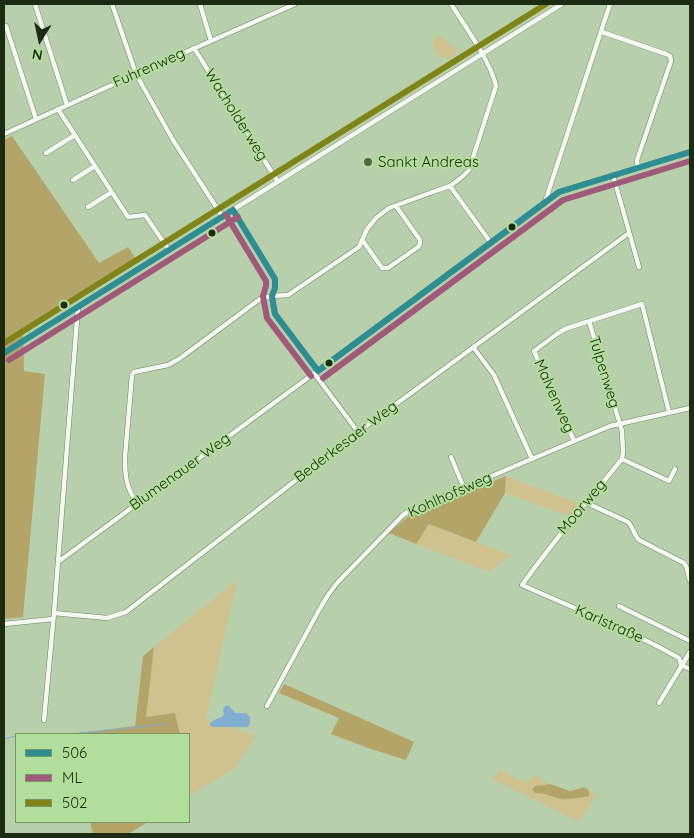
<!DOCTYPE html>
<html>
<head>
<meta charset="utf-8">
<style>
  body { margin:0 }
  #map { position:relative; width:694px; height:838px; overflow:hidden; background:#b7cfaa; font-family:Quicksand,sans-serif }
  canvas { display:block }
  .frame { position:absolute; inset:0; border:5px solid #1c2c12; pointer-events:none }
  .legend { position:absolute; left:15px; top:733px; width:175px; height:90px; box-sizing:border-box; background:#b2de9b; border:1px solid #769764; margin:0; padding:6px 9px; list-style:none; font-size:15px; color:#1c2c12 }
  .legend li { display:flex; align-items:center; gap:10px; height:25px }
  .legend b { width:25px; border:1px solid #769764 }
  .north { position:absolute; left:15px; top:15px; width:50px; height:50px; -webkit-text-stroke:4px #b2de9b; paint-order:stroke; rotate:190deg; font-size:14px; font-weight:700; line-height:20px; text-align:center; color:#1c2c12 }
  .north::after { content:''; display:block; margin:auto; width:18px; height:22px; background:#1c2c12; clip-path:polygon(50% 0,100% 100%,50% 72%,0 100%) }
</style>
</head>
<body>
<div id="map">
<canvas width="694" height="838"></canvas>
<div class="frame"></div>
<ul class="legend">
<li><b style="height:6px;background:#2c8e93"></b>506</li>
<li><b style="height:6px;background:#a0587b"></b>ML</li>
<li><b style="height:6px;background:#808418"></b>502</li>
</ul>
<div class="north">N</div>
</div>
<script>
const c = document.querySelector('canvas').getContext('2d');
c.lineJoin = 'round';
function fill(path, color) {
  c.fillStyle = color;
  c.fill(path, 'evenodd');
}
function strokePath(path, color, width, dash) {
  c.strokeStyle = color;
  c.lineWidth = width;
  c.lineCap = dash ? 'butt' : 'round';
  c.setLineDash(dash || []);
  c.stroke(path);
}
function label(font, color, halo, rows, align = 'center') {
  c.font = font + ' Quicksand,sans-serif';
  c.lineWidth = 4;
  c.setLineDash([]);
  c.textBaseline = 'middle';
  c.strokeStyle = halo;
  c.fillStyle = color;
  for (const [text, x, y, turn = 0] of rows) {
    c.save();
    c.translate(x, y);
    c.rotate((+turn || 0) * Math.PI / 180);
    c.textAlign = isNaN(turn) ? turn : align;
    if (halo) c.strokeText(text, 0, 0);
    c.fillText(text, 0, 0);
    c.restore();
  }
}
fill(new Path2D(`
  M435,36h4l18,13c-4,19 -32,6 -22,-13z
  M506,476l74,28 -9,13 -66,-24z
  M428,524l82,31 -20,17 -74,-28z
  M237,580l-31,139 50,17 -21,32 -46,28v-62h-9l-5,-21 -29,4 8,-70z
  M500,770l27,13 6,-8 17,9 -15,2v7c13,0 14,3 24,6 5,1 26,-2 30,-3v-5l8,3 -18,28 -87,-43z`), '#d0c28f');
fill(new Path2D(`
  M12,136l87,127 29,-16 8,12 -113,71 1,41 21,3 -22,243 -19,2v-479z
  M506,476l-1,17 -29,49 -47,-18 -13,20 -27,-11 22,-19z
  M154,647l-8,70 29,-4 5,21h-109l64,-8 8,-70z
  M284,684l130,58 -8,18 -38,-12 -37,-14 8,-16 -60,-25z
  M550,784l20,7 15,-4 4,4v5c-3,1 -25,4 -27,3 -11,-2 -15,-6 -27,-6l-3,-3 3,-4z
  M90,822h58l-20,12h-35z`), '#b5a467');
fill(new Path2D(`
  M226,705l3,1 6,7h11l4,4v6l-2,4h-34l-4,-1v-3l4,-3 8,-3 2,-3 -1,-4z`), '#81add1');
strokePath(new Path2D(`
  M71,734l97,-10
  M4,739l12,-3`), '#81add1', 1);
const minor = new Path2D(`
  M35,4l32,101
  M112,4l24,70 37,66 49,76
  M200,4l11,37
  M6,26l30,93
  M602,32l64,22 4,2 1,5 -34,99 1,8
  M194,48l84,134
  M58,109l70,108 17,-2 24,35
  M4,134l132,-60 159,-70
  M46,153l29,-18
  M613,175l26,92
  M73,180l22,-14
  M450,186l41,57
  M545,202l65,-198
  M88,207l24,-15
  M233,210l42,69v9l-3,8 1,9 2,9 43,57
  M363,241l19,27h6l30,-21 2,-3v-4l-24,-34
  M589,321l33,110 1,21 -1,7c-34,42 -69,82 -100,126l96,42 37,18 24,13 2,7 9,4
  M473,347l21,28 38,84
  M4,353l558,-349
  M314,373l44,59
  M574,441l-40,-90 23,-17 8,-5 77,-25 27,108
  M451,457l13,31
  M622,459l47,22 6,-12
  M137,503c-11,-16 -12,-26 -12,-46l7,-82 2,-3 34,-7 11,-6 81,-60 12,-3 16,-1 71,-48 8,-18 9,-11 13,-10 38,-14 23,-8 12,-9 7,-7 27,-84c-5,-24 -31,-60 -45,-82
  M587,503l41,19c5,5 6,13 11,18l45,23c5,6 3,11 6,17
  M58,562l463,-341 38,-29 131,-40
  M619,606l71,35
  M54,613l53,5 19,-6 232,-180 271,-199
  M4,624l49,-5
  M659,703l31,-51
  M267,706l52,-96 9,-15 9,-12 66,-68 8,-5 199,-84 80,-18
  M44,720l10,-107 24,-306`);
strokePath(minor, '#708165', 5.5);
strokePath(minor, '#f4f8f2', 4.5);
strokePath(new Path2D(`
  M233,210l42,69v9l-3,8 3,18 43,57
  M4,353l229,-143
  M318,371l241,-179 131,-40`), '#2c8e93', 6);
strokePath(new Path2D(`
  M226,215l40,66v5l-3,10 4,22 44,58
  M9,360l229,-143
  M323,378l240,-178 127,-39`), '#a0587b', 6);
strokePath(new Path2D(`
  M4,343l542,-339`), '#808418', 6);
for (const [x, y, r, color] of [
  [368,162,5,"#526547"],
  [512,227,4.5,"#1c2c12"],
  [212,233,4.5,"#1c2c12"],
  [64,305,4.5,"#1c2c12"],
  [329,363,4.5,"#1c2c12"]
]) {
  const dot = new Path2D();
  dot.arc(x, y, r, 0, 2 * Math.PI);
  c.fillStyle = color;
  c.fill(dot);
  strokePath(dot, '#b2de9b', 2);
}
label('15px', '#1c2c12', '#b2de9b', [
  ["Fuhrenweg",149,68,-24],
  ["Wacholderweg",236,115,58],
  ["Tulpenweg",604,372,73],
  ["Malvenweg",554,396,66],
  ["Bederkesaer Weg",346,442,-37],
  ["Blumenauer Weg",180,472,-36],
  ["Kohlhofsweg",450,495,-24],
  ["Moorweg",582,507,-50],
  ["Karlstraße",609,624,24]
]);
label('15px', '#1c2c12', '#b2de9b', [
  ["Sankt Andreas",378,162]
], 'left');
</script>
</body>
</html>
